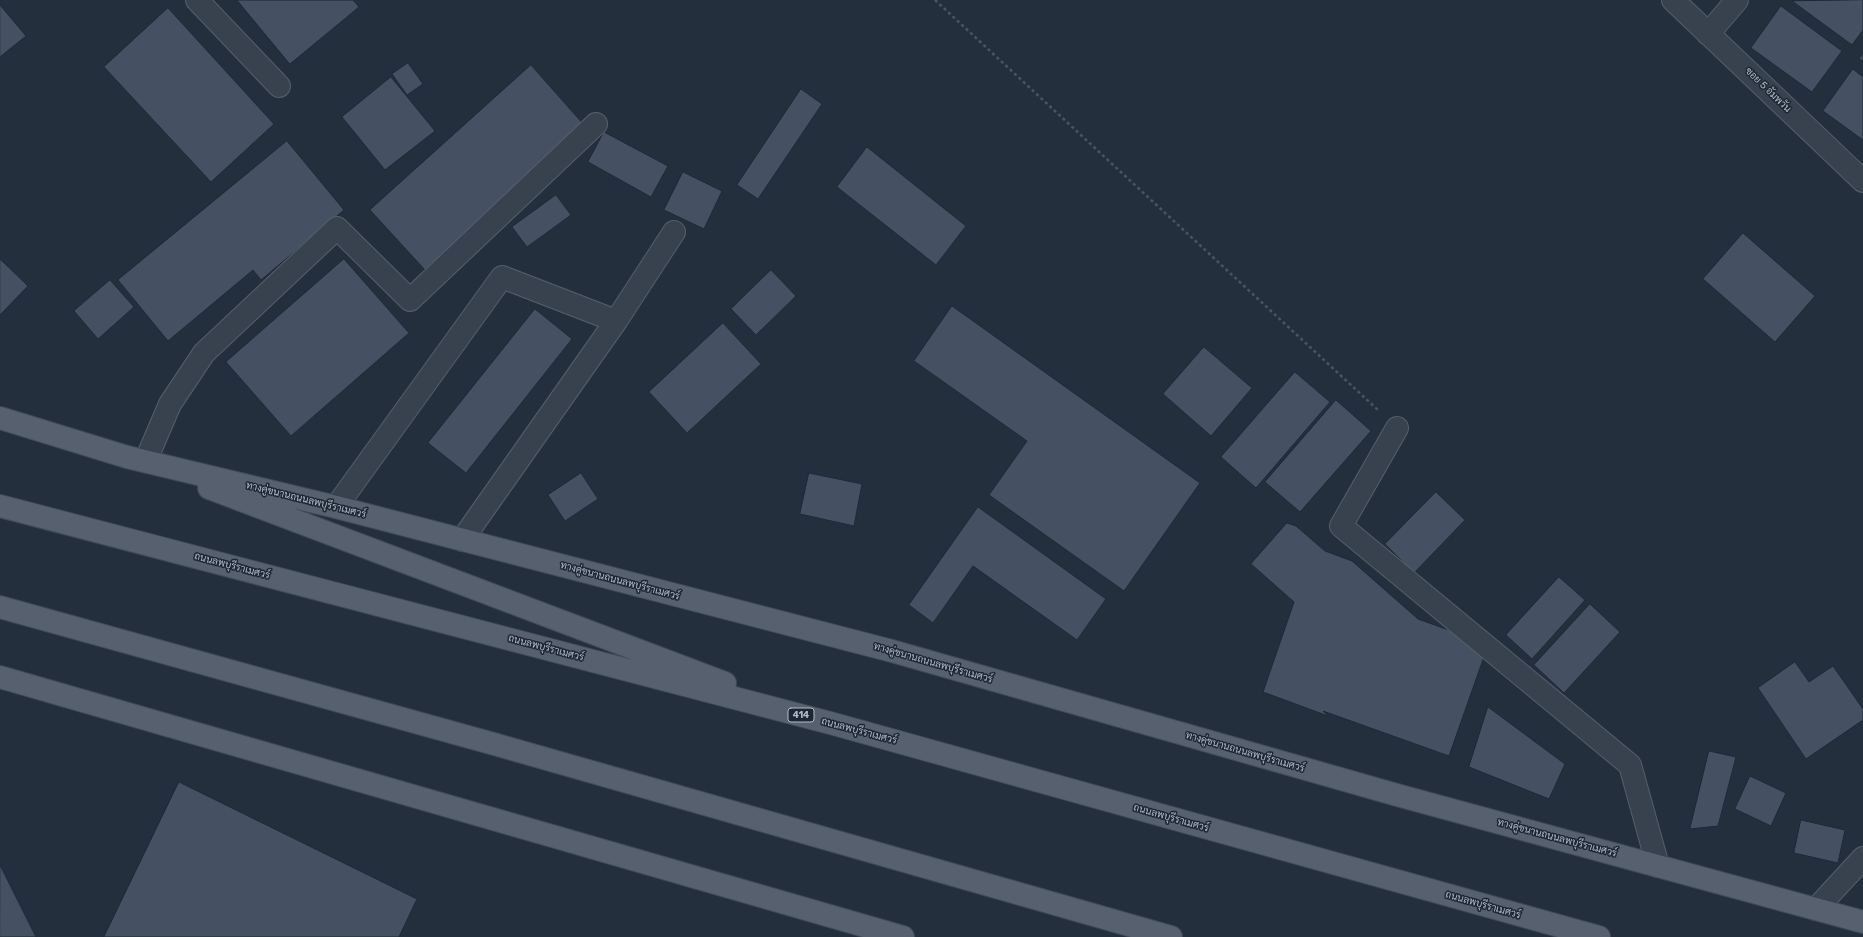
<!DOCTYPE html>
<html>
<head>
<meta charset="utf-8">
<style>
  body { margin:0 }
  canvas { display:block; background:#242f3e }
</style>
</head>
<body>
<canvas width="1863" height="937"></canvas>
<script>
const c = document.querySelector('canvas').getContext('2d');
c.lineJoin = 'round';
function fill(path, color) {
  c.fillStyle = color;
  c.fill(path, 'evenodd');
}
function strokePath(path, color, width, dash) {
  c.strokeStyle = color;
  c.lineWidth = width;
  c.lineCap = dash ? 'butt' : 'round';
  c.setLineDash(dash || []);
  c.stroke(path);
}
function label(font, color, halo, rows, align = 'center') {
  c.font = font + ' Rubik,Sarabun,sans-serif';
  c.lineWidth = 3;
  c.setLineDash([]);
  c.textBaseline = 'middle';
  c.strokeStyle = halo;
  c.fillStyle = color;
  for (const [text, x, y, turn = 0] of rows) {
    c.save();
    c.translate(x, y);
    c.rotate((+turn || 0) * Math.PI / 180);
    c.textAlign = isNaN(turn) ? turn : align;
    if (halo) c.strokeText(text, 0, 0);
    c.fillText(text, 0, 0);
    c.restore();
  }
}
const building = new Path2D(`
  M237,0h116l6,7 -69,57z
  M1863,0v30l-11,15 -60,-44z
  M0,5l26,31 -26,21z
  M1781,6l61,45 -30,41 -61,-44z
  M168,8l106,116 -63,58 -107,-115z
  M1863,53v8l-4,-2z
  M408,63l15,21 -16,11 -15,-21z
  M531,65l54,61 -160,144 -55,-60z
  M1853,69l10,8v63l-40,-29z
  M391,77l44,54 -50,39 -43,-53z
  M801,89l21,15 -64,95 -21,-14z
  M604,132l64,34 -17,31 -63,-35z
  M287,141l57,69 -83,70 -8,-10 -85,71 -50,-61z
  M867,147l99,79 -30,39 -99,-78z
  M683,172l39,19 -18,38 -40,-19z
  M556,195l15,20 -44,32 -15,-20z
  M1743,233l72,63 -40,46 -72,-63z
  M0,259l28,27 -28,29z
  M344,259l65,74 -118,103 -65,-74z
  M771,270l25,26 -40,39 -25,-26z
  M110,280l24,27 -36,32 -24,-28z
  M952,306l248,177 -76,108 -135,-96 38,-54 -113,-80z
  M535,309l37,30 -106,134 -38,-30z
  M723,323l38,41 -74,69 -38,-41z
  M1204,347l48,41 -41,48 -48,-42z
  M1295,372l35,30 -74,86 -35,-31z
  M1336,400l35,31 -71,81 -35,-30z
  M581,473l17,26 -33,22 -17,-26z
  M809,473l53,11 -8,42 -54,-12z
  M1436,492l29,28 -51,53 -29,-29z
  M978,507l128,92 -29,41 -104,-74 -40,57 -24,-18z
  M1287,523l9,3 29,25 27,10 66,58 53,19 15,13 -37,105 -126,-45 5,5 -65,-24 31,-90 -43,-38z
  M1559,577l26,23 -53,59 -26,-24z
  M1590,604l30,28 -56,61 -30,-28z
  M1795,662l14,20 24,-16 30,43v11l-57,39 -48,-71z
  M1488,707l77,57 -16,35 -80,-32z
  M1709,751l27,6 -18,69 -28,3z
  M1750,776l36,17 -15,33 -36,-17z
  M179,782l238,117 -18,38h-295z
  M1801,820l44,10 -7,33 -44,-10z
  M0,865l36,72h-36z`);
fill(building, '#455162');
strokePath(building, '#1f2835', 1);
const minor = new Path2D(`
  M197,0l82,86
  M1673,0l190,181
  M1708,34l29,-34
  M616,321l58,-89
  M1397,428l-56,98 289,239 28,101
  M146,460l24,-56 34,-51 133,-125 73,72 186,-176
  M336,507l166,-230 114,44 -154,219
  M1816,909l47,-51`);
const major = new Path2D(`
  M0,418l127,39 209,50 556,144 505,144 466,127
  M209,488l516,195
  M0,506l834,218 765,213
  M0,607l494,137 677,193
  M0,677l903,260`);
strokePath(minor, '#565f6c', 24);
strokePath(major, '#414a57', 24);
strokePath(new Path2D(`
  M935,0l443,410`), '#44595c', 2.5, [3, 3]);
strokePath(minor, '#38414e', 22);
strokePath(major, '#56606e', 22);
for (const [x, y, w] of [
  [801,715,26]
]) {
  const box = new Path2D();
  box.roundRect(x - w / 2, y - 7, w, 14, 3);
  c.fillStyle = '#1d2633';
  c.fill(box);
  strokePath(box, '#b4bcc9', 1);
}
label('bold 9px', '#b4bcc9', null, [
  ["414",801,715]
]);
label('10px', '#b4bcc9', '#1d2633', [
  ["ซอย 5 อัมพวัน",1768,90,44],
  ["ทางคู่ขนานถนนลพบุรีราเมศวร์",306,500,14],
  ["ถนนลพบุรีราเมศวร์",232,566,15],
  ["ทางคู่ขนานถนนลพบุรีราเมศวร์",620,581,15],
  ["ถนนลพบุรีราเมศวร์",546,648,15],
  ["ทางคู่ขนานถนนลพบุรีราเมศวร์",933,663,16],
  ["ถนนลพบุรีราเมศวร์",859,731,15],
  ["ทางคู่ขนานถนนลพบุรีราเมศวร์",1245,752,16],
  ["ถนนลพบุรีราเมศวร์",1171,818,16],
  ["ทางคู่ขนานถนนลพบุรีราเมศวร์",1557,838,15],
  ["ถนนลพบุรีราเมศวร์",1483,905,16]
]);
</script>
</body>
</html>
